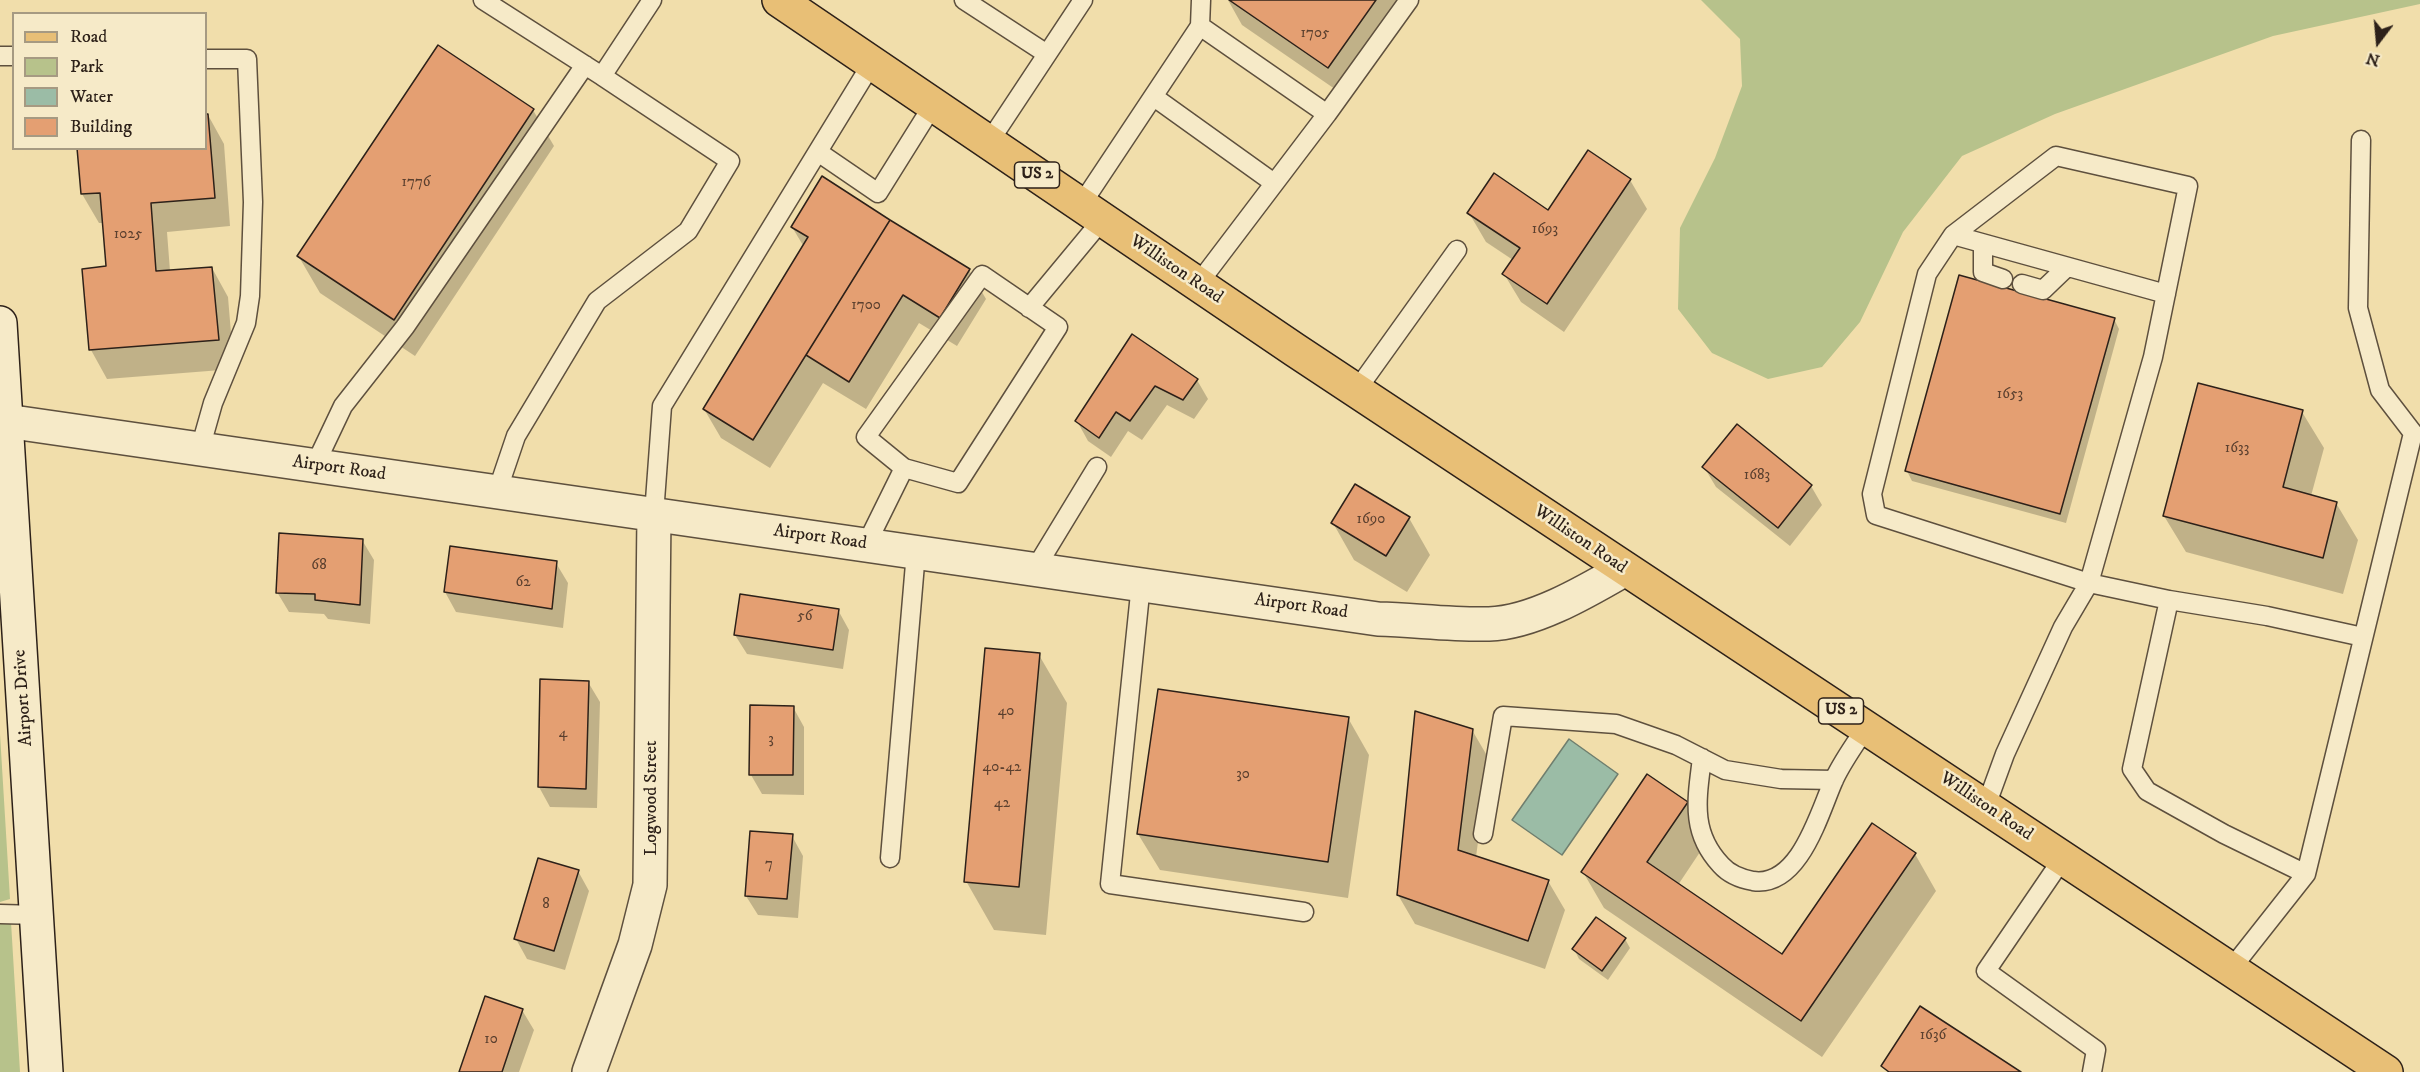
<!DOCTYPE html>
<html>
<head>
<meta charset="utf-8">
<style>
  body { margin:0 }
  #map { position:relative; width:2420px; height:1072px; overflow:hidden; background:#f1deab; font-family:"IM FELL DW Pica",serif }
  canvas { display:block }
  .legend { position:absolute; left:12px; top:12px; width:195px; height:138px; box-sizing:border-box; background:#f6eac8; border:2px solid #a69a82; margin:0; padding:8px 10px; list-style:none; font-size:18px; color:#2d2119 }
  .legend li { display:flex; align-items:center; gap:12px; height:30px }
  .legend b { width:30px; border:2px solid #a69a82 }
  .north { position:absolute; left:2348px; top:12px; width:60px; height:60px; -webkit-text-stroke:4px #f6eac8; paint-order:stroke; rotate:196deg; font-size:16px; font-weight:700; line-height:24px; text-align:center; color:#2d2119 }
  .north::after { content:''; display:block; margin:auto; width:21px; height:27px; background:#2d2119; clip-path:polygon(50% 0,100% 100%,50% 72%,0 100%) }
</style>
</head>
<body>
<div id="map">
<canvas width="2420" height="1072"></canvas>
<ul class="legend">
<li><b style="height:8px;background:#e8bf76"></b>Road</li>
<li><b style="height:16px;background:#b7c28b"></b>Park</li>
<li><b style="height:16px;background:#9bbca6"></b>Water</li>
<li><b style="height:16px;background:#e49f72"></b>Building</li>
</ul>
<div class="north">N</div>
</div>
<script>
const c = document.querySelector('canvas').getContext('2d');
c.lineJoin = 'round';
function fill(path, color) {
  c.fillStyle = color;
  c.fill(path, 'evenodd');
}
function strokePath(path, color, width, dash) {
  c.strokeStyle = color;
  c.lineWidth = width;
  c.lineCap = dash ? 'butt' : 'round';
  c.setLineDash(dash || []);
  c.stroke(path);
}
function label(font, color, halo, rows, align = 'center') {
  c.font = font + ' "IM FELL DW Pica",serif';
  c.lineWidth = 5;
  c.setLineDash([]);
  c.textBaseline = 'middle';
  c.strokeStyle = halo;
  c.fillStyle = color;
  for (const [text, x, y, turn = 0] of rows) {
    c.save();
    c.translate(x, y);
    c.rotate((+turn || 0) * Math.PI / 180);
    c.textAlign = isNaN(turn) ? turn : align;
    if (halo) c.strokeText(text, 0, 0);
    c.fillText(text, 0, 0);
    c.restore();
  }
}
fill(new Path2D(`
  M1701,0h719v4l-147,32 -218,78 -93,42 -59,76 -43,90 -38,45 -54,12 -56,-26 -34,-44 2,-81 35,-70 27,-72 -2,-47z
  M0,734l10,165 -10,3z
  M0,922h11l9,150h-20z`), '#b7c28b');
const water = new Path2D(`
  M1569,739l49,35 -56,81 -50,-35z`);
fill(water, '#9bbca6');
strokePath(water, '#6f7e6e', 1.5);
fill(new Path2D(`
  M1228,0h172l-55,96 -103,-71z
  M533,110l21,36 -139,210 -95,-63 -21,-36z
  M208,115l16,29 6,82 -63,6 3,39 42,-3 16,29 6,72 -127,10 -16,-29 16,-82 -3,-45h-5l-17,-29 -3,-46h127v-32z
  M822,178l147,92 17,29 -29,47 -38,-23 -53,86 -43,-26 -53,85 -49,-30 -17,-29 100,-162 -12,-20z
  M1630,180l17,29 -83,123 -43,-30 -17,-28 9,-14 -27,-18 -17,-29 80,-1z
  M2114,319l5,10 -53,194 -154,-42 -5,-10z
  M1132,336l65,44 11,19 -14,20 -27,-14 -25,35 -14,-9 -17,26 -23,-16 -11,-20z
  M2302,412l22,36 -13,48 25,7 22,37 -15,54 -157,-42 -22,-36z
  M1704,467l107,19 11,19 -32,41 -74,-59z
  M1409,518l21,37 -23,37 -53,-32 -21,-37z
  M362,540l12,20 -4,64 -42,-5 -4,-5 -35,-2 -12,-20z
  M556,563l12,20 -5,45 -107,-16 -11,-20z
  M838,610l11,20 -6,39 -96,-15 -12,-19z
  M1039,655l28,48 -21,232 -52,-5 -28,-49z
  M542,681l46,1 12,20 -3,106 -47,-1 -11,-20z
  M793,707l11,20v68l-42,-1 -11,-19z
  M1348,718l21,37 -21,143 -188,-28 -22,-36z
  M1472,730l17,29 -13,98 72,24 17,29 -20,59 -130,-45 -17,-29z
  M1687,803l21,37 -30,45 105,71 132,-102 21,37 -114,166 -218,-149 -21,-36z
  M792,836l11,20 -5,62 -40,-3 -12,-19z
  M578,871l11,20 -24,79 -38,-11 -11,-20z
  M1625,939l5,9 -22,32 -29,-21 -5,-10z
  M522,1010l12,20 -15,42h-59z`), '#0003');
const building = new Path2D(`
  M1229,0h147l-48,68z
  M438,45l96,64 -140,211 -97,-64z
  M206,114h2l7,84 -64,5 5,68 56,-4 7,73 -130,10 -7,-81 24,-3 -6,-73 -19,1 -4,-46h129z
  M1588,150l43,29 -84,125 -45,-30 18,-26 -53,-35 27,-40 54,37z
  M822,176l68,44 -137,220 -50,-31 105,-172 -17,-10z
  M890,220l80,49 -30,49 -37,-23 -54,87 -43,-27z
  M1959,275l156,43 -55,196 -155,-43z
  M1132,334l66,45 -15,21 -28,-14 -25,35 -14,-9 -17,26 -24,-17z
  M2198,383l105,27 -20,77 54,15 -14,56 -160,-42z
  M1737,424l75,61 -34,43 -76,-61z
  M1355,484l55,33 -24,39 -55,-33z
  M279,533l84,6 -3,66 -45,-5v-6l-39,-1z
  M450,546l107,15 -5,48 -108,-17z
  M740,594l99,15 -6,41 -99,-15z
  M985,648l55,5 -21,234 -55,-5z
  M540,679l49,2 -3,108 -48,-2z
  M1158,689l191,28 -21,145 -191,-28z
  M750,705l44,1 -1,69h-44z
  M1415,711l58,18 -15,121 91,30 -21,61 -131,-46z
  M1647,774l41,28 -41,60 135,92 90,-131 44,30 -115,168 -220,-149z
  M750,831l43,3 -6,65 -42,-3z
  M538,858l41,12 -25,81 -40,-12z
  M1596,917l30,21 -24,33 -30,-22z
  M485,996l38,13 -21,63h-43z
  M1920,1006l101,66h-132l-8,-6z`);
fill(building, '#e49f72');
strokePath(building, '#2d2119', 1.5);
const service = new Path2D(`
  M483,0l119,76 50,-76
  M964,0l83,54
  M1200,26l127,88
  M0,56h14
  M1154,97l120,86
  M989,142l94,-142
  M818,152l60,41 55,-88
  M1081,205l119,-179 1,-26
  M1953,235l103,-79 132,30 -35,171 -64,226 -26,44 -58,127 -19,52
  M1983,245v27l20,7
  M1198,284l129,-170 82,-114
  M2022,284l21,6 24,-23
  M2166,294l-213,-59 -26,39 -55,220 4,21 213,68 80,17 98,16 96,21
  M1029,308l73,-88
  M1356,391l101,-141
  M200,449l13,-46 33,-80 4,-27 3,-94 -6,-143h-41
  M315,465l28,-59 62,-79 180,-262
  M497,492l19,-56 81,-135 91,-70 42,-70 -128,-85
  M654,514l8,-108 210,-343
  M866,545l38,-77 54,15 100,-156 -76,-52 -116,162 38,31
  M1035,569l62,-102
  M1141,584l-31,300 194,28
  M2169,600l-37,169 15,22 77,43 82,40
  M1702,758c-5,41 -12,74 19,107 8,9 21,14 32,16 46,7 66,-67 80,-99 8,-19 22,-37 33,-55
  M1483,834l20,-118 113,8 60,21 49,25 56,9 53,1
  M890,858l26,-306
  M2063,858l-77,113 110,79 -4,22
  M0,914l38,1
  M2231,969l75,-95 107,-441 -33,-43 -22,-82 3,-168`);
const minor = new Path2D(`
  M6,421l1372,198c37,1 74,6 111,5 44,-1 98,-33 136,-55
  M589,1072l46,-127 15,-60 4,-371`);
const secondary = new Path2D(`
  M0,323l46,749`);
const primary = new Path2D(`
  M779,0l516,350 1091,722`);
strokePath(service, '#5e503e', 21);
strokePath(minor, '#5e503e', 36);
strokePath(secondary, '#2d2119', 36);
strokePath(primary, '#2d2119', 36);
strokePath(service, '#f6eac8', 18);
strokePath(minor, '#f6eac8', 33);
strokePath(secondary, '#f6eac8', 33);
strokePath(primary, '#e8bf76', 33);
label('15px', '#5b402f', null, [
  ["1705",1315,34],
  ["1776",416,183],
  ["1693",1545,230],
  ["1025",128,235],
  ["1700",866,306],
  ["1653",2010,395],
  ["1633",2237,449],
  ["1683",1757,476],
  ["1690",1371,520],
  ["68",319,566],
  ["62",523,583],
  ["56",805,617],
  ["40",1006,712],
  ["4",563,734],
  ["3",771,740],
  ["40-42",1002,768],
  ["30",1243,775],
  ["42",1002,804],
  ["7",769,865],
  ["8",546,905],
  ["1636",1933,1036],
  ["10",491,1040]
]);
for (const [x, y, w] of [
  [1037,175,45],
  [1841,711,45]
]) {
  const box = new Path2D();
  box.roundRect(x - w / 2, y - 13, w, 26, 4.5);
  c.fillStyle = '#f6eac8';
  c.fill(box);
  strokePath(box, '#2d2119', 1.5);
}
label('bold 16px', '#2d2119', null, [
  ["US 2",1037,175],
  ["US 2",1841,711]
]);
label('18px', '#2d2119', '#f6eac8', [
  ["Williston Road",1176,270,34],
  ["Airport Road",339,469,8],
  ["Airport Road",820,538,8],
  ["Williston Road",1580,540,34],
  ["Airport Road",1301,607,8],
  ["Airport Drive",24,698,-94],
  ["Logwood Street",652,798,-90],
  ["Williston Road",1986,807,34]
]);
</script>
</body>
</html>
